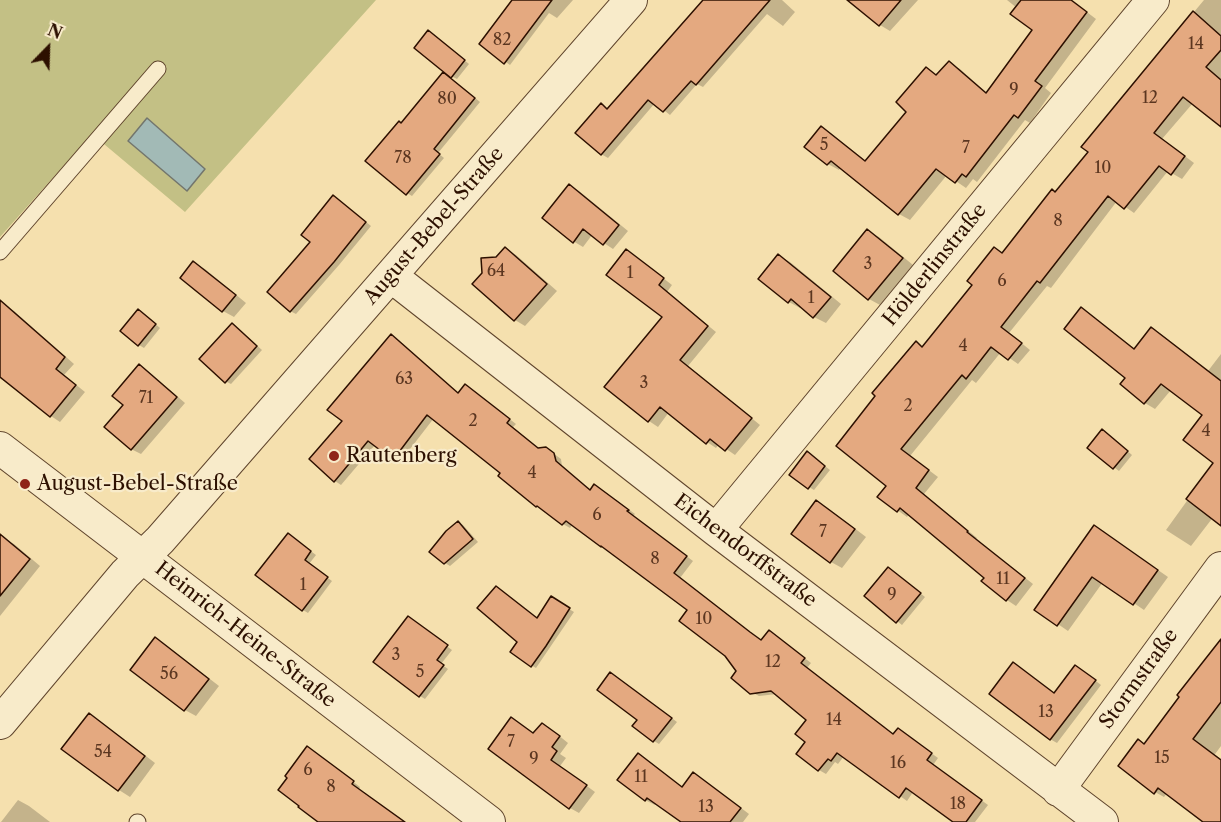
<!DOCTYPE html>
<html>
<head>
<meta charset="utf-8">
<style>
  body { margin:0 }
  #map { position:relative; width:1221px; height:822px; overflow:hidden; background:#f5e0ae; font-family:"Libre Caslon Text",serif }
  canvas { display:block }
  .north { position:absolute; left:18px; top:18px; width:60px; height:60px; -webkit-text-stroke:4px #f8ebca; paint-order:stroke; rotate:23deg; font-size:16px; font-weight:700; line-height:24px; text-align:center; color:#2d1000 }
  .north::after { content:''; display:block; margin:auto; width:21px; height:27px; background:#2d1000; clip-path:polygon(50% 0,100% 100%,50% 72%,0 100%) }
</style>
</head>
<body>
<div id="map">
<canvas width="1221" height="822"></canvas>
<div class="north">N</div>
</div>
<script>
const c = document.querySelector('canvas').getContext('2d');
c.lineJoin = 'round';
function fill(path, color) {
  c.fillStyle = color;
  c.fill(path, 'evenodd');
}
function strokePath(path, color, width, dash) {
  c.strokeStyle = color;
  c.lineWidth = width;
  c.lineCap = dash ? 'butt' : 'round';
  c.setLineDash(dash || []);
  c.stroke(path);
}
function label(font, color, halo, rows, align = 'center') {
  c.font = font + ' "Libre Caslon Text",serif';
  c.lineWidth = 4.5;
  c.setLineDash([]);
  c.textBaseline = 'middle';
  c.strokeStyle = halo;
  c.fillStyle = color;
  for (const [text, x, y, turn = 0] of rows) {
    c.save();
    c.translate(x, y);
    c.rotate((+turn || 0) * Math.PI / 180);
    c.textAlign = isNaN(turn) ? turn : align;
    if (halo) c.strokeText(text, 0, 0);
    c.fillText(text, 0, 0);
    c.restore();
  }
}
fill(new Path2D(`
  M0,0h376l-191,212 -93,-78 -92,103z`), '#c3c085');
const water = new Path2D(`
  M147,118l58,51 -18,22 -59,-50z`);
fill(water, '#a2bab6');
strokePath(water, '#73766d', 1.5);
fill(new Path2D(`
  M514,0h59l-16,18 -8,-5 -39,52 -29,-21z
  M732,0h50l13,12 -12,14 -16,-12 -64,73 -6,-3 -27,31 -15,-12 -47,55 -7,-4v-49l7,5z
  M866,0h52l-28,31 -10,-6 -21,-17z
  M1007,0h64l25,19 -51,69 6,5 -21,30 -5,-3 -48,62 -4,-3 -7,9 -19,-13 -37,45 -11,-6 -58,-47 -2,3 -11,-6 -22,-17 16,-19 10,6 35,28 41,-51 18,-42 12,7 11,-13 11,6 27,24 47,-63 -17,-22z
  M1204,0h17v125l-28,-22 -31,36 32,24 -12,16 -14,-8 -34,42 -17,-12 -66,87 -4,-2 -38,47 21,17 -12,14 -17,-12 -25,31 -4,-3 -62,76 28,21 -14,17 53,44 -1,1 57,45 -17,22 -9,-6 -24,-19 3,-3 -77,-64 -2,3 -28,-20 9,-12 28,-142 7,5 133,-155 34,-41 79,-110z
  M434,35l35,29 -12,15 -6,-3 -1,1 30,25 -42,51 6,5 -32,38 -5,-3 -5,-69 41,-50 6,3 1,-2z
  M569,186l10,5 49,40 -15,18 -21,-14 -9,12 -10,-6z
  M339,200l32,26 -32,39 -43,49 -6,-3 22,-69z
  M867,231l12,6 34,28 -33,40 -11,-6 -34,-28z
  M506,249l10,6 41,36 -32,35 -10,-6 -18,-61z
  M626,251l9,5 37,29 -5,7 49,40 -28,34 72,59 -25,30 -16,-11 -3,4 -9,-6 -38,-30 -11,15 -9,-6 15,-104z
  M779,256l11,6 51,42 -15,19 -12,-6 -12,-11 -2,2 -11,-6 -29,-24z
  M194,263l11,6 41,34 -12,14 -11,-6z
  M4,306l10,5 60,53 -10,11 21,17 -25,30 -9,-6 -51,-38v-67z
  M1081,309l10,6 44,34 16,-20 10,5 47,37 13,-17v153l-30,39 -25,-16 49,-68 -11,-47 -33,-25 -16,19 -10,-6z
  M144,314l16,14 -16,20 -5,-3z
  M232,325l5,3 25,22 -31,34 -6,-3z
  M398,340l61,54 13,-4 44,34 -3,3 27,22 6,-1 15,11 1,7 29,25 4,-5 6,3 34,25 -2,2 60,45 -13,17 82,63 14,-5 35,27 -4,5 87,67 11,-1 33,24 -5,7 55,40 -13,17h-20l-42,-30 -6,9 -63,-45 -6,8 -3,-2 -9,12 -7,-4 -21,-16 9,-13 1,-22 -31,-25 -18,2 -8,-4 -13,-21 -49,-61 -116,-86 -3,4 -7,-4 -19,-15 -41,-36 -69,-55 -34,44 -25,-17 -34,40 -6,-4 9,-60z
  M139,366l10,6 36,31 -44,51 -10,-5 -6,-44z
  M1108,434l24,21 -13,16 -30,-23z
  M812,456l18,14 -16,20 -5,-3z
  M817,502l11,6 38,29 -24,31 -11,-6z
  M458,522l5,3 15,17 -28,24 -5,-3z
  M1105,533l63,44 -24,33 -41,-28 -35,49 -32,-22z
  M2,538l12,6 26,22 -40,50v-76z
  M293,538l23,17 -7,9 23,17 -24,32 -5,-3z
  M894,572l31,25 -23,28 -36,-29z
  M551,598l23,14 -38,56 -5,-3 7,-46z
  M412,621l40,29 -11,14 7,5 -23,30 -5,-3z
  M155,639l11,6 53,41 -23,30 -11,-6z
  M1221,640v106l-14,19 14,11v46h-19l-8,-6 1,-2 -28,-21 -3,4 -9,-5 -35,-26 25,-21z
  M1082,670l19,15 -44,58 -7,-4 5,-45z
  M616,677l61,45 -18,22 -5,-3 -15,-21z
  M89,715l11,6 55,42 -25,34 -11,-7z
  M552,730l16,13 -8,11 6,4 -6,8 35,26 -16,21 -9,-5 -36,-74z
  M315,752l45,35 -1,2 45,33h-83z
  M648,761l35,27 20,-9 46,35 -6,8h-59l-27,-19 -2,2 -10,-5z
  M18,800l11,6 21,16h-49z`), '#0003');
const building = new Path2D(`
  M512,0h40l-48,64 -25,-20z
  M703,0h67l-74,85 -5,-4 -28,31 -15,-12 -47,55 -26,-22 26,-30 6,6z
  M847,0h54l-22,26z
  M1021,0h50l16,12 -52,69 7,5 -24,32 -4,-3 -48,62 -4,-3 -7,9 -19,-14 -38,46 -67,-54 -4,4 -23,-18 17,-21 44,35 41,-49 -10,-10 30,-35 10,8 13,-14 37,32 46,-63 -22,-16z
  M1193,11l28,25v14l-15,17 15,13v47l-38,-30 -29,36 31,23 -14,19 -12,-9 -35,43 -16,-13 -68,87 -3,-2 -36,46 21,16 -14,17 -17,-13 -25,32 -4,-4 -61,74 28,21 -13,18 52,43 -1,1 58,46 -19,23 -25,-20 3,-3 -84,-70 -3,4 -20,-15 9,-11 -50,-40 39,-50 -3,-3 44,-52 6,6 50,-62 -5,-4 27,-34 8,6 50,-64 3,3 33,-40 -7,-5z
  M428,30l37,30 -14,18 -37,-30z
  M443,72l32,26 -41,51 6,5 -34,41 -41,-34 34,-40 2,2z
  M569,184l50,41 -16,20 -20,-16 -10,14 -31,-25z
  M333,195l33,27 -32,40 -44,50 -23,-20 43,-50 -9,-7z
  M867,229l36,29 -35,42 -35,-29z
  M505,247l42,37 -33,37 -42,-37 10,-11 -1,-15 15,-1z
  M626,249l38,29 -5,7 49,41 -28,34 72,58 -27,33 -15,-12 -4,5 -46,-37 -12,15 -44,-35 58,-70 -56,-42z
  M778,254l53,43 -18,21 -22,-19 -3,4 -30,-24z
  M193,261l43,34 -14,17 -42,-34z
  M0,300l65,57 -9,12 20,16 -26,32 -50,-40z
  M1081,307l53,42 17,-22 70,54v145l-35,-27 27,-36 -30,-23 19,-25 -41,-31 -17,20 -24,-20 5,-6 -61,-49z
  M138,309l18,15 -18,22 -18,-15z
  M232,323l25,23 -32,37 -26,-24z
  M391,334l67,59 7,-9 45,35 -3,4 31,25 8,-1 8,6 2,8 34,29 4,-6 35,26 -2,1 60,45 -13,17 76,59 11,8 8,-10 36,28 -4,5 92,71 5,-6 34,25 -5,7 55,40 -16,22h-13l-47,-34 -7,10 -62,-45 -6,8 -3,-2 -10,12 -22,-17 9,-12 -10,-8 11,-14 -35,-29 -21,3 -19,-16 5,-7 -11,-15 -46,-35 8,-11 -86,-64v1l-35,-26 -4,4 -25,-19 -1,1 -38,-31 2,-3 -73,-58 -34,45 -25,-19 -34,41 -25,-23 33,-38 -15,-11z
  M139,364l38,33 -46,53 -27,-23 19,-22 -11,-9z
  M1102,429l26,22 -15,18 -26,-21z
  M807,451l18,15 -17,23 -19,-14z
  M816,500l39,29 -25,34 -39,-29z
  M458,521l15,18 -29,25 -15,-12 17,-21z
  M1094,525l64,45 -25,35 -41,-28 -35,49 -23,-16z
  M288,533l23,18 -6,9 23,17 -26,34 -47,-36z
  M0,534l30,25 -30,37z
  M888,567l33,26 -25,30 -32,-27z
  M496,586l41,32 14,-22 19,12 -24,38 -15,21 -21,-15 7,-10 -40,-34z
  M408,616l40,29 -11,15 7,5 -25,32 -46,-35z
  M155,637l54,42 -25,32 -54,-41z
  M1221,639v63l-28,37 28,21v62h-18l-45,-34 -4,6 -36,-28 20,-27 6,5 35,-47 -2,-2z
  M1013,662l41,31 21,-28 21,15 -46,60 -61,-46z
  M610,672l62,46 -19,24 -21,-16 5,-6 -40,-30z
  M89,713l56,43 -27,35 -57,-42z
  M511,717l22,16 9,-10 18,13 -8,11 5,4 -6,9 36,25 -18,24 -81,-60z
  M307,746l47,35 -2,3 53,38h-87l-20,-15 1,-1 -21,-16 9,-12 -2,-2z
  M638,753l44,34 11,-15 48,36 -11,14h-49l-34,-24 -2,3 -28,-21z`);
fill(building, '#e4a980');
strokePath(building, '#2d1000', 1.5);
const lane = new Path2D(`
  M0,252l158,-183
  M137,822h1`);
const street = new Path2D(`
  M391,276l325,254 386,292
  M0,448l489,374
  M716,530l437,-530
  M0,723l125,-149 35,-34 471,-540
  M1058,790l163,-222`);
strokePath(lane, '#5f442c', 17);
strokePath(street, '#5f442c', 34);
strokePath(lane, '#f8ebca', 15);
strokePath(street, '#f8ebca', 32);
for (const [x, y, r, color] of [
  [334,456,6,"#8f2418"],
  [25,484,6,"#8f2418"]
]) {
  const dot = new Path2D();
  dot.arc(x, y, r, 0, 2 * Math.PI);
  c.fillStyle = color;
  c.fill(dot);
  strokePath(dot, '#f8ebca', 2);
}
label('16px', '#5b3620', null, [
  ["82",502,40],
  ["14",1196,44],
  ["9",1014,90],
  ["12",1150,98],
  ["80",447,99],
  ["5",824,145],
  ["7",966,148],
  ["78",403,158],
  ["10",1103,168],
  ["8",1058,221],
  ["3",868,264],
  ["64",496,271],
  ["1",630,273],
  ["6",1002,281],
  ["1",811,298],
  ["4",963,346],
  ["63",404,379],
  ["3",644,383],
  ["71",146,398],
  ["2",908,406],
  ["2",473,421],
  ["4",1206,431],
  ["4",532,473],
  ["6",597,515],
  ["7",823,532],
  ["8",655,559],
  ["11",1003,579],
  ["1",303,585],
  ["9",892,595],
  ["10",704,619],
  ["3",396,655],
  ["12",773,662],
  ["5",420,672],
  ["56",169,674],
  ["13",1046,712],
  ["14",834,720],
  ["7",511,742],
  ["54",103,752],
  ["15",1162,758],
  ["9",534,759],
  ["16",898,763],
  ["6",308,770],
  ["11",641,777],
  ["8",331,787],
  ["18",958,804],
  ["13",706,807]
]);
label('20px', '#2d1000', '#f8ebca', [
  ["August-Bebel-Straße",434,226,-49],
  ["Hölderlinstraße",935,265,-51],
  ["Eichendorffstraße",745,551,37],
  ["Heinrich-Heine-Straße",245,635,38],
  ["Stormstraße",1139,679,-54]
]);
label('20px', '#2d1000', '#f8ebca', [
  ["Rautenberg",346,456],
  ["August-Bebel-Straße",37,484]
], 'left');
</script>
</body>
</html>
